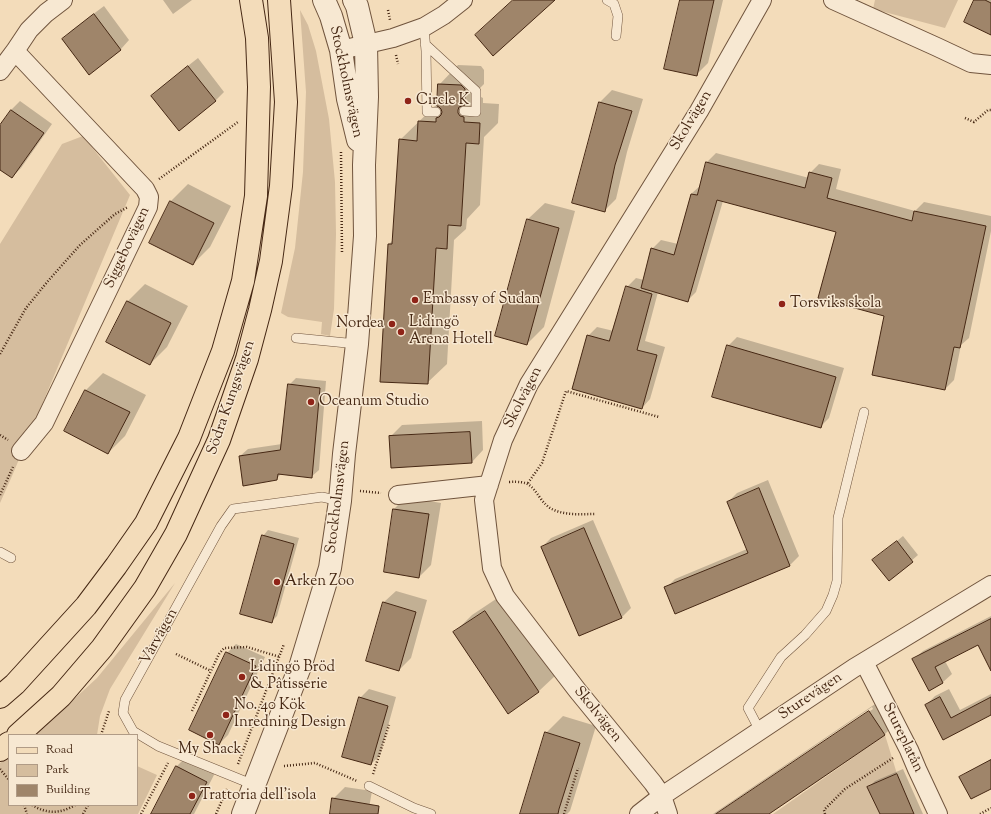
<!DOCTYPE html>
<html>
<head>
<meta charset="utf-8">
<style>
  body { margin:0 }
  #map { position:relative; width:991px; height:814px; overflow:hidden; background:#f3dcba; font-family:"Sorts Mill Goudy",serif }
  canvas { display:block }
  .legend { position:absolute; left:8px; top:734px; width:130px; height:72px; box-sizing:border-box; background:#f7e8d2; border:1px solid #b09b86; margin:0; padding:5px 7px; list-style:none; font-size:12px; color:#452713 }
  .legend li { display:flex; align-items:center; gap:8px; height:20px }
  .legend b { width:20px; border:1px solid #b09b86 }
</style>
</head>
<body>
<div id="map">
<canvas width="991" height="814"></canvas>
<ul class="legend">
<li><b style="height:5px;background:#f3dcba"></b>Road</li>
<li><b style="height:11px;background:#d5bd9e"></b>Park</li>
<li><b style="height:11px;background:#9f856a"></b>Building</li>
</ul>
</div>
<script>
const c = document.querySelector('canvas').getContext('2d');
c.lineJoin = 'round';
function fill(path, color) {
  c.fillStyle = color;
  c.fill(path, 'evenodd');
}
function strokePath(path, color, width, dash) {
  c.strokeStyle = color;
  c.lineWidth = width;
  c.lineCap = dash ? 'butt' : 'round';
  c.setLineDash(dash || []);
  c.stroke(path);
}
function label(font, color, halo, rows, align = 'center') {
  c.font = font + ' "Sorts Mill Goudy",serif';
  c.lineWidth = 3;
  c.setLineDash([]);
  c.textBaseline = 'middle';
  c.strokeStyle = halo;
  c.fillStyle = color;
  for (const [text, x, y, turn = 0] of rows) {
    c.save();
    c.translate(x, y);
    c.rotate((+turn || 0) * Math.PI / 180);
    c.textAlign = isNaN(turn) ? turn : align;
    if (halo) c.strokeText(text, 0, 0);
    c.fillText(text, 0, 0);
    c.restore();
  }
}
fill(new Path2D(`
  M875,0h83l-13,28 -72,-19z
  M300,10l8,15 8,26 13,68 6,63 1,52 -2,75 -4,27 -9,-2 1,-12 -34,-5 -7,-4 14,-65 8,-76 3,-80z
  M83,136l47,59 -118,281 -12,27v-259l62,-100z
  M175,583l-65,106 -10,27 -3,19h-62l62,-57z
  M885,735l12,39 -29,13 12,27h-107z
  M9,756v49h128v-39l20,9 -19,39h-138v-51z`), '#d5bd9e');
fill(new Path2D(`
  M163,0h29l-19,14z
  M681,0h42l-15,63 -12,12z
  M975,0h16v34z
  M104,6l25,34 -8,9 -32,24 -26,-34 9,-9z
  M198,58l26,34 -9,9 -63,-5 9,-9z
  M458,65l23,1 3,4v14l-7,7 1,3 3,3 2,1v5l16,1 -1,19 -14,14 -4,68 -13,14 -1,10 -12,11 -7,124 -20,19 -38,-139 5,-5 6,-99 38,-37 1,-18z
  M612,90l31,9 -16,53 -11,47 -12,12 -4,-109z
  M20,101l32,23 -31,44 -9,9 -12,-9v-42l11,-16z
  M716,153l93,25 1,-5 9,-9 22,5 -5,20 79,22 9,-9 67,14v15l-22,107 -8,7 -7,35 -9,9 -60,-74 -48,-84 -114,-30 -27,91 -9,9 -29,-9 -13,49 20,6 -15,52 -8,9 -54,-72 9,-9 17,4 13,-44 9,-9 8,2 8,-31 9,-9 17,4 13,-50 10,-9 6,-23z
  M188,184l43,22 -21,41 -17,17 -43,-22 21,-41z
  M545,203l30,8 -31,116 -17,17 1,-125z
  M145,284l43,22 -21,41 -17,17 -43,-22 21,-41z
  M737,337l107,31 -15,50 -9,9 -92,-81z
  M103,373l43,22 -21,41 -17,17 -43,-22 21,-41z
  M296,378l30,3 -7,89 -8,7 -29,-4 -6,6 -36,-23 8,-7 34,-5 7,-59z
  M482,421l1,29 -11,12 -82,-25 12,-12z
  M768,480l31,76 -9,9 -114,48 -10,-25 9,-9 72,-30 -19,-47 9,-9z
  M406,497l35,6 -10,62 -12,12 -25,-68z
  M593,520l38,88 -9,9 -42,18 -38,-88 9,-9z
  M268,530l31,8 -22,78 -6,6 -8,-86z
  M903,536l15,19 -29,25 -9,-25z
  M396,591l31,9 -16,58 -12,12 -15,-68z
  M502,595l54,80 -17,16 -31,21 -53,-80 17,-17z
  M991,616v53l-13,-25 -33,17 7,13 -9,8 -29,-23 9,-8z
  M236,644l29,13 -37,78 -9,9 8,-91z
  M369,689l27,8 -16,58 -9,9 -11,-66z
  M949,689l11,21 31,-16v20l-48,24 -17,-33 9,-9z
  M881,700l15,23 -11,11 -118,80h-49l155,-105 -1,-2 -157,107h-2z
  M563,716l33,10 -26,85 -3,3h-46l25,-81z
  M186,757l29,16 -21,41h-42l25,-48z
  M991,759v29l-30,-10 6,-6z
  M903,769l20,45h-42l-12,-27 6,-6z
  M345,787l27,4 -4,23h-37l2,-15z`), '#0003');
const building = new Path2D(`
  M513,0h42l-62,56 -18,-21z
  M680,0h34l-17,76 -33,-7z
  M974,0h11l6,3v32l-27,-13z
  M94,14l27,36 -32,25 -27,-36z
  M188,66l28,35 -37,30 -28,-35z
  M438,84l23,1 4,4v16l-6,2 -1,3v3l2,3 4,1v5l16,1 -1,21 -13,-1 -5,83 -13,-1 -1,24 -11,-1 -8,136 -48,-2 8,-138h4l7,-105 18,2 1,-20 18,1v-4l3,-1 2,-2 1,-3 -1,-3 -2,-2 -2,-1z
  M599,102l33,9 -17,54 -10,47 -33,-9z
  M11,110l33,23 -32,45 -12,-8v-45z
  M706,162l99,26 4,-16 23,6 -5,20 85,23 2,-10 72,15 -26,122 -6,-1 -9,43 -73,-15 12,-59 -66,-18 18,-66 -119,-32 -29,102 -47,-14 10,-40 23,7 17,-61 6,1z
  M170,201l44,22 -21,42 -44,-22z
  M527,219l32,9 -32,117 -32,-9z
  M626,286l26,8 -15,56 20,5 -15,54 -70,-20 15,-54 22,6z
  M127,301l44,22 -21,42 -44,-23z
  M727,345l109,32 -15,51 -109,-31z
  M288,384l32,4 -8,90 -34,-4 -1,6 -34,6 -4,-30 41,-6z
  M85,390l45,22 -22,42 -44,-23z
  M470,432l2,31 -81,5 -2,-32z
  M759,488l31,78 -115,48 -11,-27 84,-34 -21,-51z
  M393,509l36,5 -10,64 -35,-6z
  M584,528l38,90 -43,18 -38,-89z
  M262,535l32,9 -22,79 -32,-9z
  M897,541l16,21 -24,19 -17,-21z
  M383,602l33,10 -17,59 -33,-10z
  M485,611l54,81 -31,22 -55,-82z
  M991,619v52l-13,-26 -43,22 8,16 -14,8 -17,-32z
  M226,652l30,14 -37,79 -30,-15z
  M359,697l29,9 -17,59 -29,-8z
  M940,697l11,21 40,-21v18l-48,25 -18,-35z
  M869,711l16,24 -116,79h-53z
  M545,732l35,11 -21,66 -1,5h-38z
  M991,760v29l-20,10 -12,-22z
  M176,766l31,16 -17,32h-39z
  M897,774l17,40h-34l-13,-27z
  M332,798l47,8 -1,8h-48z`);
fill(building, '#9f856a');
strokePath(building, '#452713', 1);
const service = new Path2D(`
  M607,0l7,4 4,12 -2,20
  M424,27l2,24 1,61h9
  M425,44l51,47v21l-12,-1
  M296,338l61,6
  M0,552l11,6
  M760,731l-12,-23 33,-51 24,-22 21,-24 7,-16 4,-14 1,-63 26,-106
  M254,785l-96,-39 -25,-15 -10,-18 2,-13 96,-174 12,-17 89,-12 18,4
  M369,786l45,22 17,6`);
const minor = new Path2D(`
  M833,0l104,47 34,16 20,2
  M341,50l52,-12 31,-11 20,-12 19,-15
  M15,51l130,138 4,8 -1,10 -104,216 -23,28
  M0,71l15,-20 14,-21 17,-17 17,-13
  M398,495l91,-10
  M864,662l45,88 8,19 21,45
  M639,814l23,-18 192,-128 137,-83
  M668,814l-6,-18 -9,-13 -76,-93 -72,-94 -13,-28 -8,-68 19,-60 26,-56 170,-273 63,-111`);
const tertiary = new Path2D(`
  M324,0l7,16 10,34 7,49 10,41
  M243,814l58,-150 29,-96 10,-67 4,-47 13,-110 8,-108 -1,-71 3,-68 -1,-53 -9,-38 -3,-6`);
const primary = new Path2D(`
  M0,697l15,-13 71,-78 30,-40 30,-43 43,-85 34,-87 20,-70 13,-85 3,-109 -2,-49 -6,-38
  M18,735l43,-39 41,-48 43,-60 31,-54 43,-94 28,-81 13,-49 11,-49 10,-75 5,-84 -7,-102
  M0,750l9,-7`);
strokePath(service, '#70543d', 10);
strokePath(minor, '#70543d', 20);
strokePath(tertiary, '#70543d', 24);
strokePath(primary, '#452713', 24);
strokePath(new Path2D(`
  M388,10l2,10
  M396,55l2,9
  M965,118l9,4 14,-12h3
  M341,152l1,101
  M159,179l79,-57
  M0,354l26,-46 22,-27 31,-35 36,-32 13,-7
  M0,435l8,5
  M509,482c20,-1 21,2 32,17 3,4 6,7 9,9 14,8 31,6 46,6
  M528,483l14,-20 24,-72 93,26
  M360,491l21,2
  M0,495l13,-28
  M176,654l35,17
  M192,711l27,-57 5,-6 23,-1 33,10
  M101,735l8,-24
  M238,764l46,-120
  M284,766l31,-3 42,18
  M0,769l9,11
  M373,774l16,-49
  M24,805l3,9
  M32,805c15,9 28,9 43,0
  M83,814l5,-9
  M141,814l27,-51
  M216,814l11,-25
  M564,814l14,-46
  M825,814l-1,-4 21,-21 48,-31
  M980,814l11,-6`), '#452713', 2.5, [1, 2]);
strokePath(service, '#f7e8d2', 9);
strokePath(minor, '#f7e8d2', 18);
strokePath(tertiary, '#f7e8d2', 22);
strokePath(primary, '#f3dcba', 22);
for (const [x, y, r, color] of [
  [408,101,4,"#8f2418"],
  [415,300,4,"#8f2418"],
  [782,304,4,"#8f2418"],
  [392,324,4,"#8f2418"],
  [401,332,4,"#8f2418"],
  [311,402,4,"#8f2418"],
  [277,582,4,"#8f2418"],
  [242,677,4,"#8f2418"],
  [226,715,4,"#8f2418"],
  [210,735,4,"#8f2418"],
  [192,796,4,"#8f2418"]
]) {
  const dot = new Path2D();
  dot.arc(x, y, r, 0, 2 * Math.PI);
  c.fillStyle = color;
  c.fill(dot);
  strokePath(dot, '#f7e8d2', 1.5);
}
label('15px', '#452713', '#f7e8d2', [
  ["Stockholmsvägen",345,82,78],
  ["Skolvägen",692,121,-59],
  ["Siggebovägen",128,248,-65],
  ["Södra Kungsvägen",232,398,-71],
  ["Skolvägen",524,398,-63],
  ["Stockholmsvägen",339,497,-83],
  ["Vårvägen",160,637,-61],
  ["Sturevägen",811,697,-34],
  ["Skolvägen",597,715,51],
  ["Stureplatån",902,738,64]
]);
label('15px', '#452713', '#f7e8d2', [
  ["Circle K",416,101],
  ["Embassy of Sudan",423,300],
  ["Torsviks skola",790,304],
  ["Lidingö",409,323],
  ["Arena Hotell",409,340],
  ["Nordea",384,324,"right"],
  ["Oceanum Studio",319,402],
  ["Arken Zoo",285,582],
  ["Lidingö Bröd",250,668],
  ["& Pâtisserie",250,685],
  ["No. 40 Kök",234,706],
  ["Inredning Design",234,723],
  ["My Shack",210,750,"center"],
  ["Trattoria dell'isola",200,796]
], 'left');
</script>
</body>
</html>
